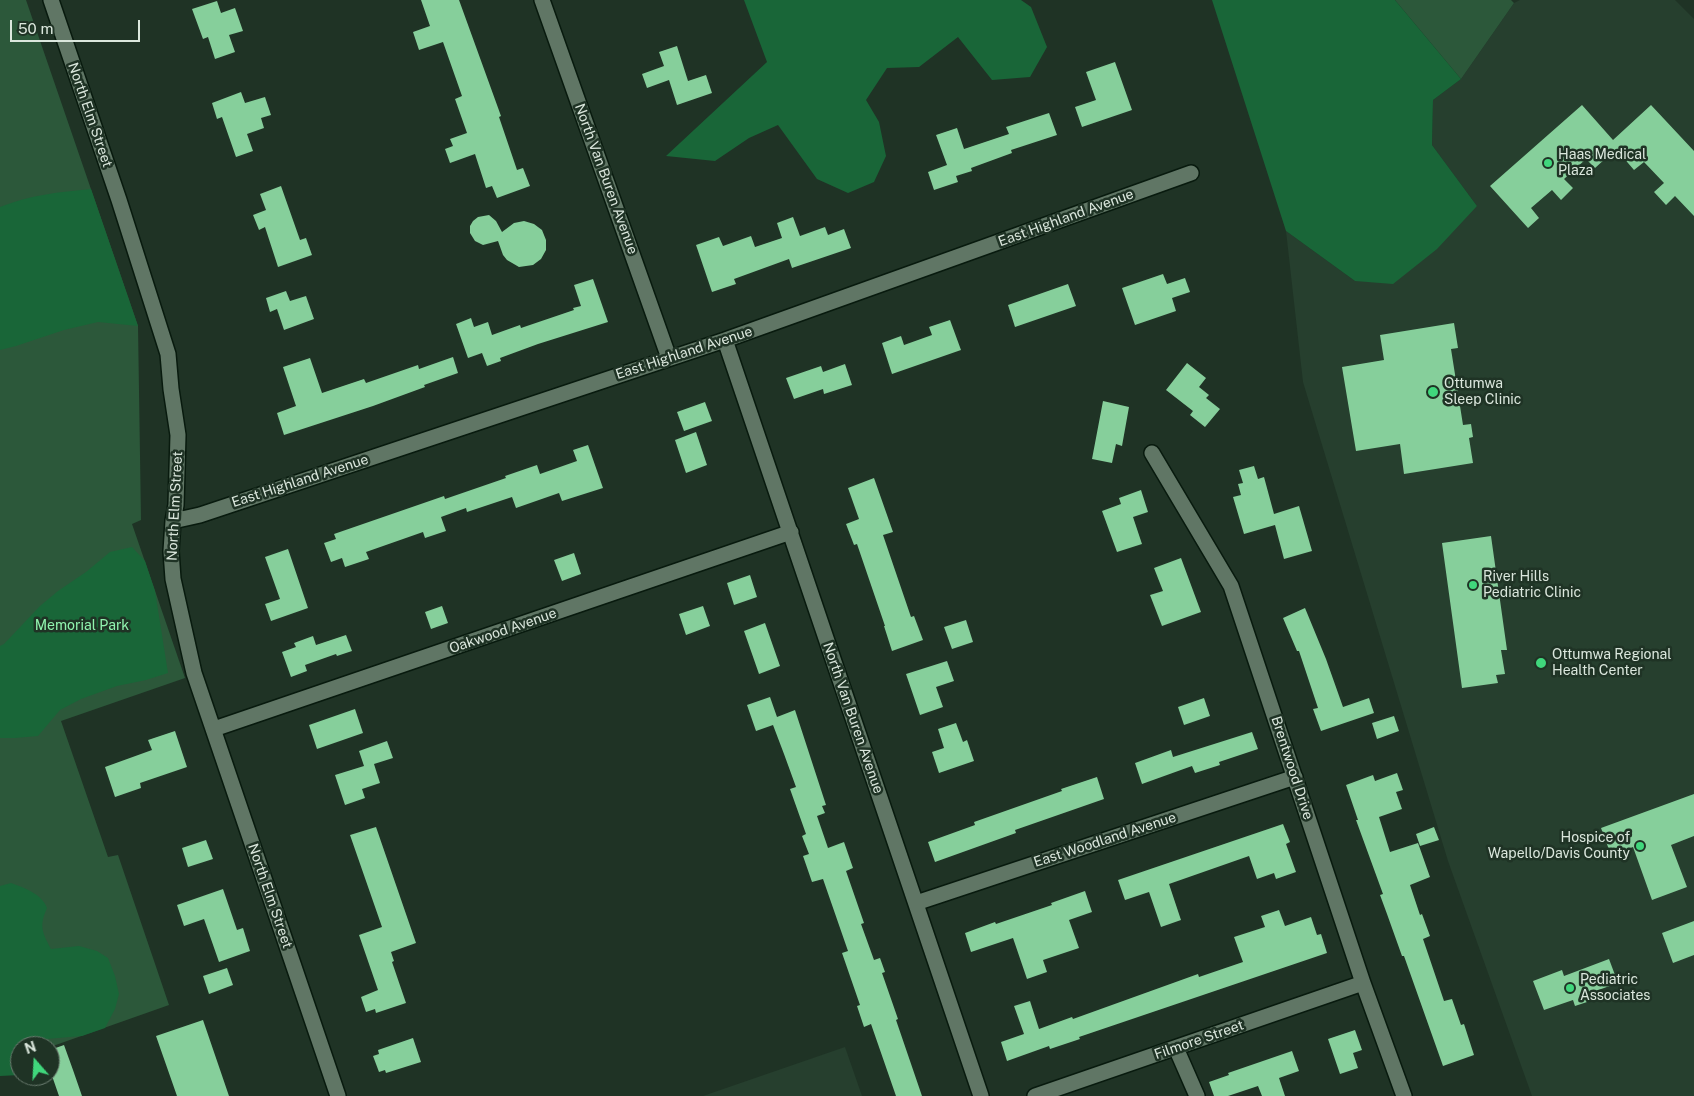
<!DOCTYPE html>
<html>
<head>
<meta charset="utf-8">
<style>
  body { margin:0 }
  #map { position:relative; width:1694px; height:1096px; overflow:hidden; background:#1f3325; font-family:"Public Sans",sans-serif }
  canvas { display:block }
  .north { position:absolute; left:10px; top:1036px; width:50px; height:50px; box-sizing:border-box; background:#1f3325; border:1px solid #6a7b6f; border-radius:50%; rotate:341deg; font-size:14px; font-weight:700; line-height:20px; text-align:center; color:#dbe7dd }
  .north::after { content:''; display:block; margin:auto; width:18px; height:22px; background:#40d77c; clip-path:polygon(50% 0,100% 100%,50% 72%,0 100%) }
  .scale { position:absolute; left:10px; top:20px; width:130px; height:22px; box-sizing:border-box; border:2px solid #dbe7dd; border-top:0; padding-left:6px; font-size:15px; line-height:18px; white-space:nowrap; color:#dbe7dd; -webkit-text-stroke:4px #1f3325; paint-order:stroke }
</style>
</head>
<body>
<div id="map">
<canvas width="1694" height="1096"></canvas>
<div class="north">N</div>
<div class="scale">50 m</div>
</div>
<script>
const c = document.querySelector('canvas').getContext('2d');
c.lineJoin = 'round';
function fill(path, color) {
  c.fillStyle = color;
  c.fill(path, 'evenodd');
}
function strokePath(path, color, width, dash) {
  c.strokeStyle = color;
  c.lineWidth = width;
  c.lineCap = dash ? 'butt' : 'round';
  c.setLineDash(dash || []);
  c.stroke(path);
}
function label(font, color, halo, rows, align = 'center') {
  c.font = font + ' "Public Sans",sans-serif';
  c.lineWidth = 5;
  c.setLineDash([]);
  c.textBaseline = 'middle';
  c.strokeStyle = halo;
  c.fillStyle = color;
  for (const [text, x, y, turn = 0] of rows) {
    c.save();
    c.translate(x, y);
    c.rotate((+turn || 0) * Math.PI / 180);
    c.textAlign = isNaN(turn) ? turn : align;
    if (halo) c.strokeText(text, 0, 0);
    c.fillText(text, 0, 0);
    c.restore();
  }
}
fill(new Path2D(`
  M1520,0h155l19,19v1077h-162l-84,-235 -145,-479 -17,-151 69,50 122,-75 -45,-61 1,-45 28,-21 53,-76z
  M845,1047l17,49h-159z`), '#263f2e');
fill(new Path2D(`
  M0,0h26l112,326 3,194 -9,4 53,154 -124,43 47,136 10,-2 51,150 -119,42 -30,-1 -20,19z
  M1395,0h116l3,3 -53,76z`), '#2c583a');
fill(new Path2D(`
  M744,0h277l10,7 16,40 -17,30 -38,3 -34,-43 -39,30 -32,1 -21,32 13,22 7,34 -12,26 -26,11 -31,-14 -39,-54 -29,13 -34,23 -49,-5 101,-94z
  M1212,0h183l66,79 -28,21 -1,45 45,61 -40,43 -44,35 -38,-3 -69,-50z
  M91,189l47,137 -40,-4 -34,8 -48,16 -16,4v-143c30,-12 59,-15 91,-18z
  M132,547l13,14 10,30 13,82 -22,7 -29,6 -36,13 -21,11 -22,26 -23,2h-15v-92l4,-2 36,-38 18,-15 28,-19 24,-20z
  M11,883c14,5 31,11 36,25 -8,18 -5,24 4,41l28,-3 18,5 11,7 7,18 4,18 -4,15 -10,19 -23,8 -36,3 -5,7h-21v29l-20,1v-190z`), '#196638');
fill(new Path2D(`
  M421,0h38l42,116 -2,1 18,53 6,-2 7,18 -33,12 -5,-12 -6,2 -11,-34 -25,9 -5,-14 8,-3 -3,-7 17,-6 -12,-34 7,-3 -19,-54 -24,8 -6,-18 17,-6z
  M217,1l4,12 14,-5 8,23 -14,4 6,17 -20,7 -7,-22 -5,2 -11,-30z
  M677,46l11,35 18,-6 6,18 -35,12 -8,-25 -22,8 -5,-14 22,-8 -5,-14z
  M1115,62l17,48 -50,17 -7,-20 21,-7 -10,-28z
  M241,92l4,11 20,-6 6,18 -10,3 3,10 -17,6 6,17 -17,6 -14,-40 -5,2 -5,-16z
  M1582,105l31,35 38,-35 43,46v65l-19,-20 -9,9 -12,-13 10,-9 -20,-21 -10,8 -18,-21 -21,19 -9,-9 -22,20 9,9 -12,12 -9,-10 -21,18 8,10 -11,10 -38,-42z
  M1049,113l8,22 -46,15 1,3 -41,15 1,3 -16,5 2,6 -24,8 -6,-18 19,-7 -11,-30 21,-7 7,21 45,-15 -3,-7z
  M281,186l19,54 6,-2 6,17 -34,12 -13,-40 -6,3 -6,-15 13,-5 -6,-16z
  M489,215l7,6 6,11 12,-9 10,-2 10,3 8,6 4,10v10l-5,9 -8,6 -14,2 -12,-7 -4,-5 -5,-14 -15,4 -8,-4 -5,-8v-7l3,-5 5,-4z
  M793,217l7,19 25,-9 3,8 16,-6 7,19 -59,20 -3,-9 -55,20 2,5 -24,8 -16,-47 23,-8 4,9 28,-10 4,11 27,-9 -5,-15z
  M1163,274l4,10 18,-6 5,14 -18,6 4,13 -41,14 -13,-37z
  M593,279l15,43 -70,22 -38,14 1,3 -14,5 -5,-13 -14,5 -12,-34 15,-6 3,9 14,-5 4,13 28,-10 1,3 53,-18 -1,-2 8,-2 -7,-21z
  M1068,284l8,22 -61,21 -7,-22z
  M286,291l4,10 16,-5 8,23 -30,11 -7,-21 -7,3 -4,-14z
  M950,320l11,30 -69,24 -10,-31 19,-7 3,9 28,-10 -3,-8z
  M1454,323l4,25 -7,1 12,76 8,-1 2,13 -4,1 4,25 -69,11 -4,-30 -44,7 -14,-84 42,-7 -4,-25z
  M453,357l5,16 -34,12 1,2 -52,19 -89,29 -7,-22 19,-7 -13,-39 27,-9 12,35 42,-14 2,4 52,-18 1,4z
  M1187,363l19,15 -7,9 10,8 -3,3 14,11 -15,18 -15,-12 3,-4 -27,-21z
  M845,364l7,21 -28,9 -1,-5 -29,10 -8,-21 35,-12 2,6z
  M1103,401l26,6 -7,39 -6,-2 -4,19 -20,-4z
  M705,402l7,19 -28,10 -7,-19z
  M696,432l11,33 -21,8 -11,-33z
  M588,445l15,43 -41,13 -3,-8 -43,15 -4,-11 -45,15 -1,-4 -25,9 5,14 -21,7 -2,-6 -57,20 3,7 -24,8 -3,-9 -11,4 -7,-19 12,-4 -2,-5 110,-38 1,3 61,-21 -1,-2 32,-11 3,9 37,-13 -4,-11z
  M1254,466l4,13 6,-2 10,37 25,-8 13,45 -28,8 -9,-34 -31,9 -11,-37 8,-2 -3,-11 5,-1 -4,-13z
  M874,478l19,54 -10,3 28,82 3,-1 9,24 -31,11 -8,-25h1l-28,-82 -3,1 -8,-21 13,-5 -11,-31z
  M1141,490l7,22 -15,5 9,27 -25,8 -15,-41 19,-7 -2,-6z
  M1491,536l16,114h-6l4,24 -9,1 2,8 -36,5 -20,-145z
  M288,549l20,59 -37,13 -6,-17 15,-5 -15,-42z
  M574,553l7,21 -19,7 -8,-21z
  M1181,558l20,54 -39,14 -12,-31 13,-4 -9,-23z
  M750,575l7,22 -23,8 -7,-22z
  M442,606l6,17 -17,6 -6,-17z
  M703,606l7,20 -24,9 -7,-21z
  M1305,608l21,51 17,48 26,-9 5,15 -53,18 -8,-22 5,-1 -19,-57h-2l-14,-33z
  M966,620l7,22 -21,7 -8,-22z
  M765,623l15,43 -21,8 -15,-43z
  M346,635l6,16 -15,5 -1,-2 -31,11 2,6 -16,6 -9,-25 14,-5 -2,-4 19,-7 3,9z
  M947,661l7,20 -18,6 7,20 -23,8 -14,-41z
  M770,697l7,20 18,-7 31,95 -4,1 3,7 -8,3 11,32 16,-6 9,26 -7,3 18,52 -3,1 13,36 6,-2 5,14 -3,1 16,46 -2,1 26,76h-26l-25,-72 -7,3 -7,-21 3,-1 -18,-52 6,-2 -25,-72 -11,3 -9,-26 6,-2 -7,-18 4,-2 -16,-45 6,-2 -12,-33 -11,-29 -17,6 -9,-26z
  M1204,698l6,18 -26,9 -6,-18z
  M355,709l8,24 -46,16 -8,-24z
  M1394,716l5,15 -22,8 -5,-16z
  M956,723l7,19 4,-2 7,21 -35,12 -7,-21 12,-4 -6,-19z
  M175,731l12,36 -47,16 1,5 -26,9 -10,-30 47,-17 -4,-10z
  M1252,732l6,17 -39,13 1,3 -25,8 -3,-7 -50,18 -7,-21 36,-13 2,7z
  M387,741l6,17 -19,6 6,19 -18,6 3,9 -20,7 -10,-30 29,-9 -5,-15z
  M1397,773l6,17 -7,2 6,17 -23,8 11,35 28,-9 12,34 -20,8 10,30 2,-1 8,22 -7,3 21,62 8,-2 9,26 3,-1 10,31 -31,11 -39,-110h-2l-15,-42 -7,-19 3,-1 -27,-74h2l-12,-35 27,-10 2,6z
  M1097,777l7,22 -89,31 1,3 -81,29 -7,-20 47,-17 -1,-3 88,-31 -1,-2z
  M1694,794v42l-23,9 16,42 -35,13 -19,-53 -22,8 -10,-27z
  M1283,824l7,18 -4,2 10,28 -20,7 -2,-6 -17,6 -8,-23 -80,28 12,36 -20,7 -12,-35 -24,8 -7,-20z
  M376,827l40,116 -25,9 3,9 -2,1 14,41 -30,10 -1,-4 -9,3 -5,-15 17,-7 -19,-55 23,-8 -32,-92z
  M1434,827l5,13 -19,6 -4,-12z
  M206,840l7,19 -25,8 -6,-19z
  M223,889l14,41 6,-2 7,23 -31,11 -15,-43 -20,7 -7,-21z
  M1085,891l7,21 -23,8 10,28 -36,12 4,12 -20,7 -14,-41 -42,14 -6,-19 30,-11 1,2 56,-19 -1,-2z
  M1279,910l6,16 26,-9 6,18 4,-1 6,19 -248,84 1,2 -30,10 -1,-3 -42,15 -6,-19 23,-8 -10,-28 16,-5 9,28 33,-12 1,2 125,-45 1,3 44,-15 -9,-25 31,-10 -4,-11z
  M1694,921v34l-21,8 -11,-30z
  M1609,959l9,24 -28,10 3,7 -18,6 -2,-6 -29,10 -11,-29 29,-11 2,6z
  M227,968l6,17 -24,9 -6,-18z
  M203,1020l26,76h-52l-21,-60z
  M1355,1030l7,20 -9,3 5,15 -18,6 -12,-35z
  M413,1038l8,24 -35,11 -1,-3 -6,2 -6,-16 6,-2 -1,-4z
  M64,1045l9,25 9,26h-23l-9,-26v-20z
  M1292,1051l7,20 -20,7 6,18h-23l-4,-10 -30,10h-14l-5,-14 20,-7 -1,-2z`), '#86cf9b');
const minor = new Path2D(`
  M51,0l68,200 49,154 3,35 7,46 -2,70 -3,16 -2,30 2,28 21,94 144,423
  M542,0l127,358
  M725,340l256,756
  M1152,453l79,133 132,397 41,113
  M173,521l27,-6 525,-175 466,-167
  M214,729l577,-197
  M916,903l379,-126
  M1176,1048l21,48
  M1035,1096l328,-113`);
strokePath(minor, '#081a0e', 18);
strokePath(minor, '#607665', 15);
for (const [x, y, r, color] of [
  [1548,163,5,"#40d77c"],
  [1433,392,6,"#40d77c"],
  [1473,585,5,"#40d77c"],
  [1541,663,6,"#40d77c"],
  [1640,846,5,"#40d77c"],
  [1570,988,5,"#40d77c"]
]) {
  const dot = new Path2D();
  dot.arc(x, y, r, 0, 2 * Math.PI);
  c.fillStyle = color;
  c.fill(dot);
  strokePath(dot, '#1f3325', 2);
}
label('14px', '#dbe7dd', '#1f3325', [
  ["North Elm Street",90,115,71],
  ["North Van Buren Avenue",606,179,70],
  ["East Highland Avenue",1066,218,-20],
  ["East Highland Avenue",684,353,-18],
  ["East Highland Avenue",300,481,-18],
  ["North Elm Street",175,506,-87],
  ["Oakwood Avenue",503,631,-19],
  ["North Van Buren Avenue",853,718,71],
  ["Brentwood Drive",1292,768,72],
  ["East Woodland Avenue",1105,840,-18],
  ["North Elm Street",270,896,71],
  ["Filmore Street",1199,1040,-19]
]);
label('14px', '#dbe7dd', '#1f3325', [
  ["Haas Medical",1558,155],
  ["Plaza",1558,171],
  ["Ottumwa",1444,384],
  ["Sleep Clinic",1444,400],
  ["River Hills",1483,577],
  ["Pediatric Clinic",1483,593],
  ["Ottumwa Regional",1552,655],
  ["Health Center",1552,671],
  ["Hospice of",1630,838,"right"],
  ["Wapello/Davis County",1630,854,"right"],
  ["Pediatric",1580,980],
  ["Associates",1580,996]
], 'left');
label('14px', '#90f3ae', '#1f3325', [
  ["Memorial Park",82,626]
]);
</script>
</body>
</html>
